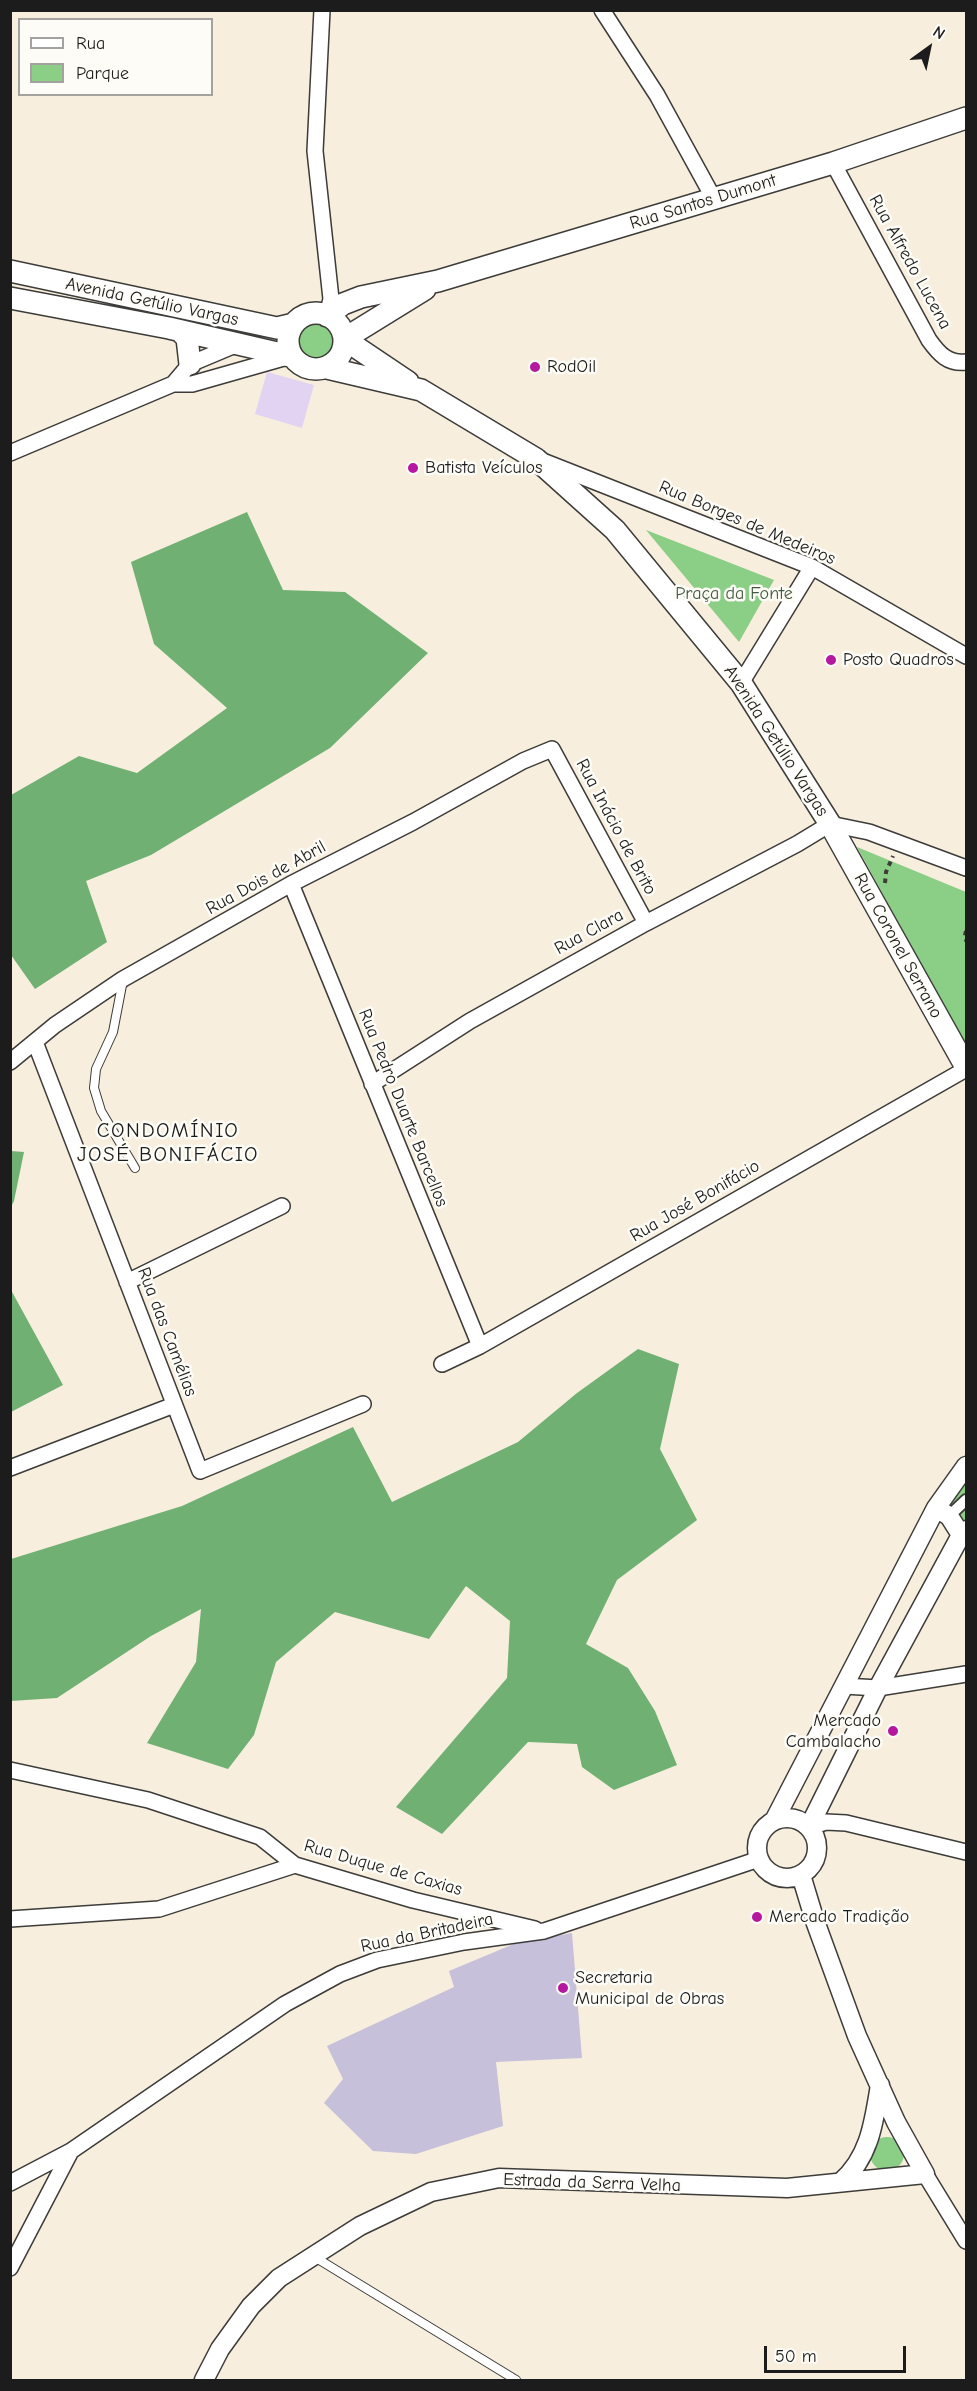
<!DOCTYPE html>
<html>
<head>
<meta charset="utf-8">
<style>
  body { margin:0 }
  #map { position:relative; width:977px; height:2391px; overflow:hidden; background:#f7eedd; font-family:"Comic Neue",sans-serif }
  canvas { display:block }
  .frame { position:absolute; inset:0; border:12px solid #1c1c1c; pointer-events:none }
  .legend { position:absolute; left:18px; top:18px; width:195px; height:78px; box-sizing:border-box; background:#fdfcf7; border:2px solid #a3a29f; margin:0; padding:8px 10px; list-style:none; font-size:18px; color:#1c1c1c }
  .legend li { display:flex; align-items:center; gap:12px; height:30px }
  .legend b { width:30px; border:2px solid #a3a29f }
  .north { position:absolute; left:899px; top:18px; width:60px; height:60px; -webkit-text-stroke:4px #fdfcf7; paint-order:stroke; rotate:33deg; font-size:16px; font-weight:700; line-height:24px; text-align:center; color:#1c1c1c }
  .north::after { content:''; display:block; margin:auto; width:21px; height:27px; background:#1c1c1c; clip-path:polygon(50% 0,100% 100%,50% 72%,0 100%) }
  .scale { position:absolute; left:764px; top:2346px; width:142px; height:27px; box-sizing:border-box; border:3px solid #1c1c1c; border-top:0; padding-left:8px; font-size:18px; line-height:21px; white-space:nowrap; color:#1c1c1c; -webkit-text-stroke:4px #fdfcf7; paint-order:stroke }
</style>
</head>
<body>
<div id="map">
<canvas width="977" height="2391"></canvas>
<div class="frame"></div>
<ul class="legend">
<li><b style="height:8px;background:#fff"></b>Rua</li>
<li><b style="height:16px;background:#8bce86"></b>Parque</li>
</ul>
<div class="north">N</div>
<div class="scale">50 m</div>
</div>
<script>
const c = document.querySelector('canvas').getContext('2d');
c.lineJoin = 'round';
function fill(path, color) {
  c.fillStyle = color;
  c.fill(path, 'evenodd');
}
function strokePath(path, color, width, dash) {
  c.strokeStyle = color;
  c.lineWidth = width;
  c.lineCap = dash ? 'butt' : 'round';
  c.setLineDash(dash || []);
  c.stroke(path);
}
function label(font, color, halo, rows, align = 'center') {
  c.font = font + ' "Comic Neue",sans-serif';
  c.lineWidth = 5;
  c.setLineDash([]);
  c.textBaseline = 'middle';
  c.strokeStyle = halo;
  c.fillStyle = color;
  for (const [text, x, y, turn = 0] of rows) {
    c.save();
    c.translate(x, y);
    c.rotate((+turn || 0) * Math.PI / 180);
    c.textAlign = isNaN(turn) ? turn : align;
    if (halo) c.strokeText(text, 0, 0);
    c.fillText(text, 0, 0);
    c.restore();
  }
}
fill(new Path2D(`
  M267,372l47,13 -12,43 -47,-14z`), '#e3d3f2');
fill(new Path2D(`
  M572,1933l10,125 -86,4 7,64 -87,28 -43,-3 -49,-48 19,-24 -16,-33 127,-59 -5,-16 67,-28z`), '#c6c0da');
fill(new Path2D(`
  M294 342a22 22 0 1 1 44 0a22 22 0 1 1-44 0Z
  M646,530l128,50 -35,62z
  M857,847l109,45v149l-2,1z
  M966,1466v64l-30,-22z
  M870 2154a17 17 0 1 1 34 0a17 17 0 1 1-34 0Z`), '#8bce86');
fill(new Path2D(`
  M247,512l36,78 62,2 83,61 -98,95 -179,107 -65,26 21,61 -72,47 -24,-34v-160l68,-39 58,17 90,-65 -73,-64 -23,-82z
  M11,1151l13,1 -10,49 -3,6z
  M11,1290l52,95 -52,27h-1z
  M638,1349l41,15 -19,85 37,71 -80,60 -31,64 42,24 27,43 22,54 -63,25 -32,-23 -5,-23 -49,-2 -86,92 -46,-27 111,-129 3,-57 -44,-35 -37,53 -94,-27 -59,50 -22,73 -26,34 -81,-26 49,-81 5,-53 -50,27 -94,62 -46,3v-142l171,-53 171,-79 39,75 126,-60 59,-49z`), '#70b173');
const service = new Path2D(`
  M123,980l-10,52 -17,37 -2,19 7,23 34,57
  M313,2256l203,124`);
const pedestrian = new Path2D(`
  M949,1516l17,-16`);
const minor = new Path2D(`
  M322,10l-7,141 16,148 -4,17
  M602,10l55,85 57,104
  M833,163l96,177c10,14 19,24 37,22
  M173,384l17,-20 50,-21
  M10,453l163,-69h19l95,-27
  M545,462l267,105 154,89
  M741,683l71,-116
  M291,884l189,462
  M35,1042l165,429 163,-67
  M10,1062l45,-37 68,-46 168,-95 122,-62 110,-61 29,-12 94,174
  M372,1084l98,-63 176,-98 151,-79 33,-20 39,8 97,36
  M127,1282l155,-76
  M442,1364l38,-18 486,-277
  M10,1468l164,-63
  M844,1686l34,2 88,-14
  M10,1770l138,30 112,37 35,28 118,35 122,29
  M809,1827l17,-5 20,1 120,29
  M10,1919l149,-10 136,-44
  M925,2174l41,67
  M10,2183l61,-32 214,-147 55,-30 37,-14 87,-18 80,-11 215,-72
  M10,2268l61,-117`);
const tertiary = new Path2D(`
  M936,1508l13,8 12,19
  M757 1848a30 30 0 1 1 60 0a30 30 0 1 1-60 0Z
  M775,1819l161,-311 30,-42
  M809,1827l69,-139 83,-153 5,-5
  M841,2182c29,-25 33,-61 39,-97
  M204,2380l16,-31 31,-43 28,-28 81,-52 71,-34 68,-14 288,10 138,-14 -29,-52 -39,-86 -42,-115 -14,-46`);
const secondary = new Path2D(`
  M10,271l267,57 17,-4
  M10,298l159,30 121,28
  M288 341a28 28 0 1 1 56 0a28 28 0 1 1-56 0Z
  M327,316l16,-12 18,-7 77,-16 395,-118 133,-45
  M182,333l5,5 3,26
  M344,339l81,-50
  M344,339l64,43
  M327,368l94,22 115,69 79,71 126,153 89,141 136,243`);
strokePath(service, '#3d3c39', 10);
strokePath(pedestrian, '#3d3c39', 14);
strokePath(minor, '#3d3c39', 18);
strokePath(tertiary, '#3d3c39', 21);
strokePath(secondary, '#3d3c39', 24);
strokePath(new Path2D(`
  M885,883l1,-11 7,-16
  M966,931l-2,8 2,1`), '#3d3c39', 4, [4.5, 4.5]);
strokePath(service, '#fff', 8);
strokePath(pedestrian, '#fff', 10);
strokePath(minor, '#fff', 15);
strokePath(tertiary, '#fff', 18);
strokePath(secondary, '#fff', 21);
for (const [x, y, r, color] of [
  [535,367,6,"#b5179e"],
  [413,468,6,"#b5179e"],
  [831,660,6,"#b5179e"],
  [893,1731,6,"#b5179e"],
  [757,1917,6,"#b5179e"],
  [563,1988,6,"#b5179e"]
]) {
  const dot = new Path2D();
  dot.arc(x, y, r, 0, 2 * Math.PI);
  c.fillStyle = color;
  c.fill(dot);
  strokePath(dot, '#fdfcf7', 2);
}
label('18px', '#1c1c1c', '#fdfcf7', [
  ["Rua Santos Dumont",703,202,-17],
  ["Rua Alfredo Lucena",910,262,61],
  ["Avenida Getúlio Vargas",152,302,12],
  ["Rua Borges de Medeiros",747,523,23],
  ["Avenida Getúlio Vargas",776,741,57],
  ["Rua Inácio de Brito",616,827,62],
  ["Rua Dois de Abril",266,878,-29],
  ["Rua Clara",589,932,-29],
  ["Rua Coronel Serrano",898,946,61],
  ["Rua Pedro Duarte Barcellos",403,1108,68],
  ["Rua José Bonifácio",695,1201,-30],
  ["Rua das Camélias",167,1332,69],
  ["Rua Duque de Caxias",383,1868,16],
  ["Rua da Britadeira",427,1933,-12],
  ["Estrada da Serra Velha",592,2183,2]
]);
label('18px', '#1c1c1c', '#fdfcf7', [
  ["RodOil",547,367],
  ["Batista Veículos",425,468],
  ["Posto Quadros",843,660],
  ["Mercado",881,1721,"right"],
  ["Cambalacho",881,1742,"right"],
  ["Mercado Tradição",769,1917],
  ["Secretaria",575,1978],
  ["Municipal de Obras",575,1999]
], 'left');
label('18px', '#435a41', '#fdfcf7', [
  ["Praça da Fonte",734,594]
]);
c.letterSpacing = '1.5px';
label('21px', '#1c1c1c', '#fdfcf7', [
  ["CONDOMÍNIO",168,1131],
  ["JOSÉ BONIFÁCIO",168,1155]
]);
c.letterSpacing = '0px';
</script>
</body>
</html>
